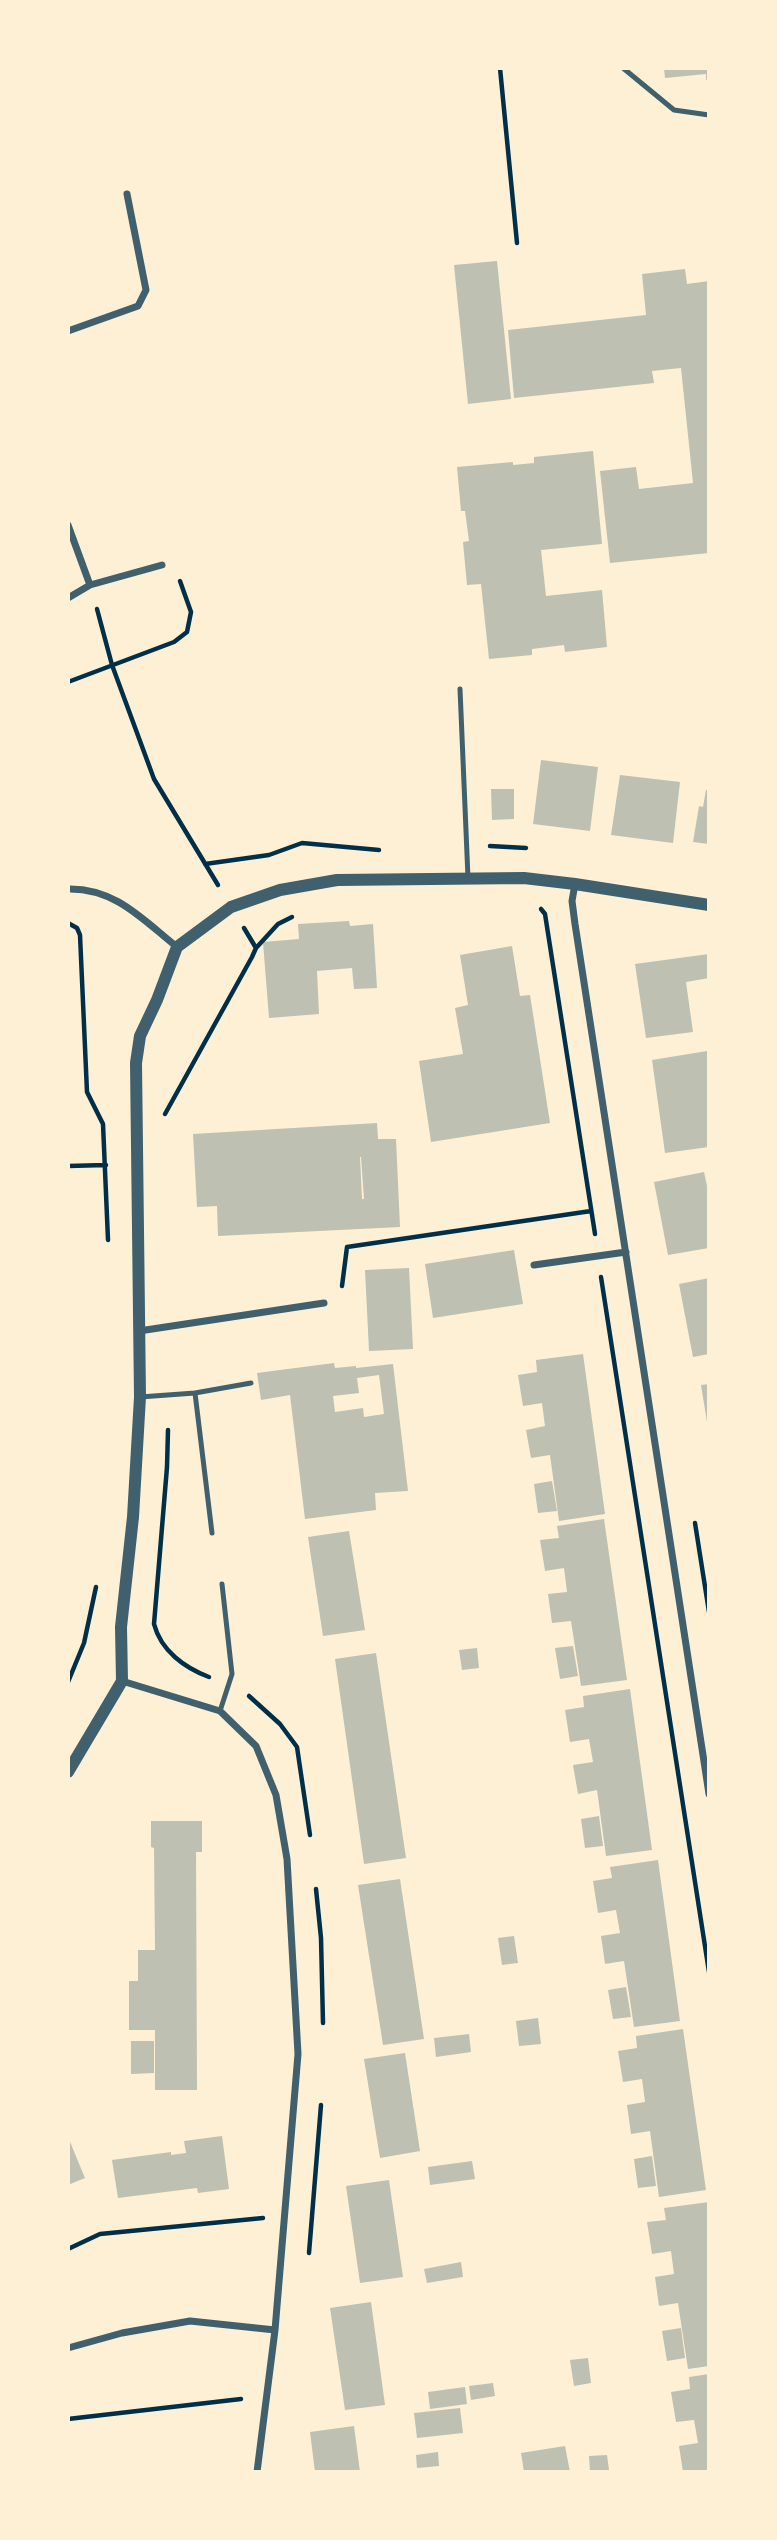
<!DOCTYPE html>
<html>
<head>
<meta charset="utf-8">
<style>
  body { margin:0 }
  #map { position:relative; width:777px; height:2540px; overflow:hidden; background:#fdf0d5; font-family:"Varela Round",sans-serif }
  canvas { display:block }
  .frame { position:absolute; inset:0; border:70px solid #fdf0d5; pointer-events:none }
</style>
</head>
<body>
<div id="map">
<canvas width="777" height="2540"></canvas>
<div class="frame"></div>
</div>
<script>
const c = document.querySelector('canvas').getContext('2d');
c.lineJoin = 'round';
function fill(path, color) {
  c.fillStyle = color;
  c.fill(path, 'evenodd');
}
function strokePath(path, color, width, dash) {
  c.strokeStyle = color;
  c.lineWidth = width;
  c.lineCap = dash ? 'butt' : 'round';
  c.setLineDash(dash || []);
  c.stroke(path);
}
fill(new Path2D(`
  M664,68h45v11l-3,1v-6l-41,4z
  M497,261l14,138 -43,5 -14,-139z
  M685,269l2,15 22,-3v272l-99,10 -10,-92 36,-4 3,22 54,-6 -12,-115 -29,3 2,12 -140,15 -6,-68 138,-15 -4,-41z
  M593,451l9,93 -61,6 5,46 56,-6 5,57 -42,5 -1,-7 -32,4v6l-43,4 -8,-75 -14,1 -4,-43 6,-1 -4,-30h-4l-4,-44 56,-5v3l21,-2v-6z
  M541,760l57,7 -8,64 -57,-7z
  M620,775l60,7 -7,61 -62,-8z
  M491,789h23v30l-22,1z
  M706,790h3v54l-16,-2 6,-36 4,1z
  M349,921l1,5 23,-2 4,64 -23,1 -2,-21 -35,3 2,43 -50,4 -6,-76 36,-3 -1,-15z
  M512,946l8,50 10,-1 20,128 -119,19 -12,-81 44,-7 -8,-46 13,-3 -8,-50z
  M709,954v24l-23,4 7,50 -47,6 -11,-74z
  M707,1051l2,96 -44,6 -13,-93z
  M377,1123l1,16h18l4,88 -182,9 -1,-30 -20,1 -4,-73zM360,1157h1l3,42h-2z
  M704,1172l5,23v53l-41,7 -14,-73z
  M514,1250l9,54 -90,14 -8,-54z
  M409,1268l4,81 -44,2 -4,-81z
  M709,1278v76l-16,3 -14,-73z
  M583,1354l22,160 -46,7 -9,-66 -19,3 -5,-28 19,-4 -3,-23 -19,3 -5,-31 19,-3 -1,-12z
  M334,1363l1,5 21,-2v2l37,-4 15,127 -33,2 1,17 -71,9 -15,-124 -29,5 -4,-27zM379,1375l5,39 -20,3 -1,-9 -28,4 -2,-16 26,-3 -2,-15z
  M709,1384v37l-2,1 -6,-37z
  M552,1481l5,30 -19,2 -4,-29z
  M604,1519l23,161 -46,6 -10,-65 -19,2 -4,-29 19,-2 -3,-24 -19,3 -5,-31 19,-2 -2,-12z
  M349,1531l16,99 -42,6 -15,-99z
  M573,1646l5,30 -18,3 -5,-31z
  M477,1648l2,20 -17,2 -3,-20z
  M376,1653l30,205 -42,6 -29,-205z
  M630,1689l22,161 -46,6 -9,-66 -19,4 -5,-29 20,-3 -4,-23 -19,3 -5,-32 19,-3 -1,-11z
  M599,1816l4,30 -18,2 -4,-29z
  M151,1821h51v31h-6l1,238h-42v-60h-26v-49h9v-31h17l-1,-102 -3,-1z
  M658,1860l22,161 -46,6 -10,-66 -19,3 -4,-28 19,-3 -4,-23 -18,3 -5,-32 19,-3 -2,-11z
  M400,1879l24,160 -41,6 -25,-160z
  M514,1936l4,27 -16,2 -4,-27z
  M626,1987l5,30 -18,2 -5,-29z
  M538,2018l3,26 -22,2 -3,-25z
  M683,2029l23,161 -47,7 -9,-66 -19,3 -4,-29 18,-3 -3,-23 -19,3 -5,-31 19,-3 -1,-12z
  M469,2034l2,18 -35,5 -2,-19z
  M131,2041h23v32l-23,1z
  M405,2053l15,98 -40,7 -16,-99z
  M222,2136l7,53 -31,4 -1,-5 -79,10 -6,-38 59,-8v3l15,-2 -2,-12z
  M68,2137l17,41 -17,7z
  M652,2156l4,30 -18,2 -4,-29z
  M472,2161l3,18 -45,6 -2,-18z
  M389,2180l14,97 -43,6 -14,-97z
  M709,2202v164l-21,3 -10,-66 -19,3 -4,-29 19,-3 -3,-23 -19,3 -5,-32 19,-2 -2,-12z
  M461,2262l2,15 -36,6 -3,-14z
  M371,2302l14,103 -40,5 -15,-102z
  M681,2328l4,30 -18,3 -5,-30z
  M588,2358l3,25 -17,3 -4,-26z
  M709,2374v98h-26l-4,-26 19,-3 -4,-23 -18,2 -5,-30 19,-3 -1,-12z
  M493,2383l2,13 -24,4 -2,-14z
  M465,2387l2,17 -37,5 -2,-17z
  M460,2408l3,25 -46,5 -3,-25z
  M354,2426l6,46h-45l-5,-40z
  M565,2446l5,26h-46l-3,-19z
  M438,2452l1,14 -22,2 -1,-13z
  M607,2455l2,15 -19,1 -1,-15z`), '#bec0b2');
strokePath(new Path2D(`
  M500,68l17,175
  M97,609l15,56 42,114 64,106
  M68,682l106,-40 13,-10 4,-20 -11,-31
  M490,846l36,2
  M205,864l64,-9 33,-12 77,7
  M541,909l4,5 50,320
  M68,923l9,5 3,7 7,157 16,32 5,116
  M256,948l22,-24 14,-7
  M165,1114l87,-157 4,-9 -12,-20
  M68,1166l38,-1
  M601,1277l108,695
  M342,1286l5,-39 244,-36
  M168,1430l-1,37 -13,157c7,27 31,44 55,53
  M695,1523l14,89
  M68,1682l16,-39 12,-56
  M249,1696l31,28 17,23 13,88
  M316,1889l5,49 2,85
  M68,2249l32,-15 163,-16
  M309,2253l12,-148
  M68,2419l173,-20`), '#003049', 4.5);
strokePath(new Path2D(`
  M623,68l51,42 35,5
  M460,689l8,189
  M195,1393l56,-10
  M140,1397l55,-4 17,140
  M220,1711l12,-37 -10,-90`), '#3f606c', 5);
strokePath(new Path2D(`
  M68,331l70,-25 8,-16 -19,-96
  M68,525l22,60 -22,13
  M90,585l72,-20
  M575,884l-3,17 3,23 134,870
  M68,889c47,-1 74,30 109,58
  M534,1265l92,-13
  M139,1331l185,-28
  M122,1681l98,30 36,35 20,49 11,64 11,195 -23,276 -18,142
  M68,2348l54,-15 68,-12 85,9`), '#3f606c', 7);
strokePath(new Path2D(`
  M68,1772l54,-91 -1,-54 12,-110 7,-120 -4,-334 4,-27 17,-36 20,-53 54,-40 49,-17 57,-10 187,-2 51,6 134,21`), '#3f606c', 12);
</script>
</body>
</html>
